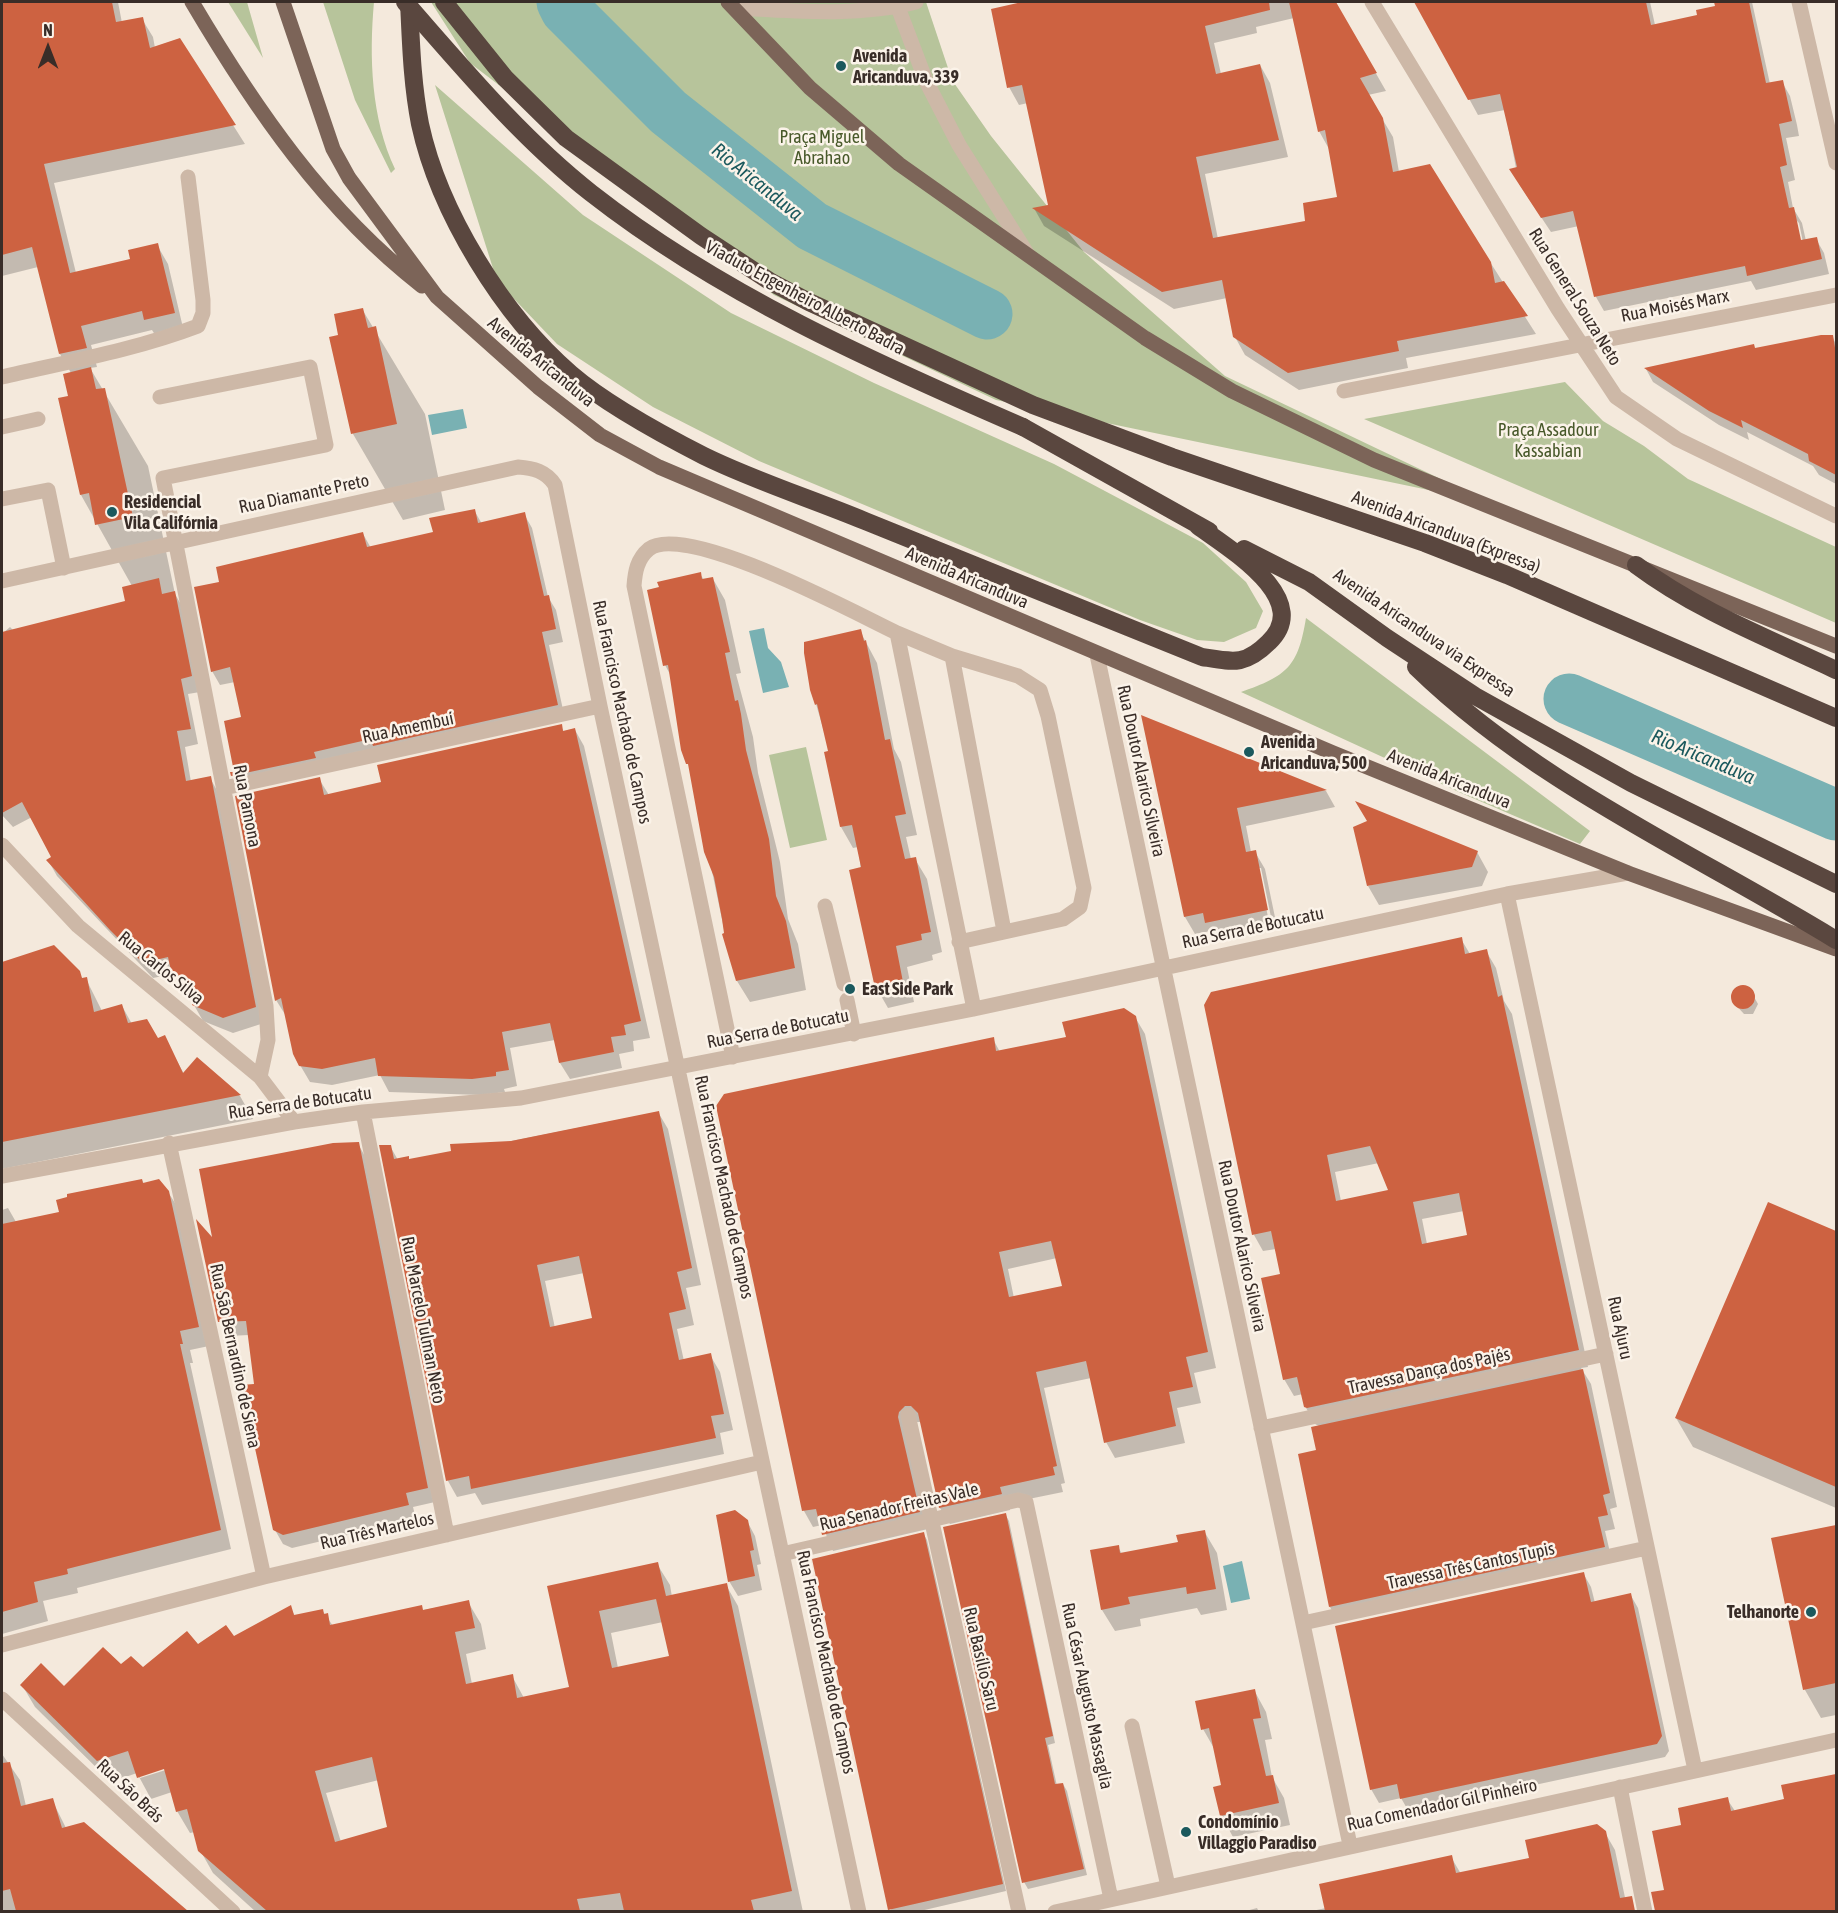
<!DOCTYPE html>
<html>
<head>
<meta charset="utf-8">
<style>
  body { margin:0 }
  #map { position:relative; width:1838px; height:1913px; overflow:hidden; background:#f4e9dc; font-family:"Asap Condensed",sans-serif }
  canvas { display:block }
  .frame { position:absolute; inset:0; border:3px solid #392d28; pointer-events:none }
  .north { position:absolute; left:18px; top:18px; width:60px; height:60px; -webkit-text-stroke:4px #fbf3e9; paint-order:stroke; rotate:0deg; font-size:16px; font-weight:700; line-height:24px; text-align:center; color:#392d28 }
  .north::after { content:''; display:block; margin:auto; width:21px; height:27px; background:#392d28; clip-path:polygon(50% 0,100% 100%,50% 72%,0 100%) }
</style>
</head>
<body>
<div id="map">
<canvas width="1838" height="1913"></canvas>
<div class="frame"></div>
<div class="north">N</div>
</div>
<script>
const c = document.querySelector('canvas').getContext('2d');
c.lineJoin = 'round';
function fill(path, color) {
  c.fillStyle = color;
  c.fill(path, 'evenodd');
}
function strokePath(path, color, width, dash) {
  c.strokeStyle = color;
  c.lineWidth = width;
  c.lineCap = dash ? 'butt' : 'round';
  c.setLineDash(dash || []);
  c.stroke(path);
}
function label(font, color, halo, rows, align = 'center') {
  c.font = font + ' "Asap Condensed",sans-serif';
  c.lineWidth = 5;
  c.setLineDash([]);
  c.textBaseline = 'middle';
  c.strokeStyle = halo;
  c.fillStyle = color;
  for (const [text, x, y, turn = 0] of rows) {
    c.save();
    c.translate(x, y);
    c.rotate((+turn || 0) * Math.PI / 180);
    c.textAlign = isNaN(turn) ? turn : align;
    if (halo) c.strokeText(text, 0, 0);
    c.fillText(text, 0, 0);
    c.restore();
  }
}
fill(new Path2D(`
  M228,2h19l16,56z
  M323,2h51c-5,55 -3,116 21,167l-4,4 -36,-73z
  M431,2h495l26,78 39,56 93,116 141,124 266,127 -495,-103 -222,-105 -304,-232z
  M435,85l148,130 148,98 143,70 180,81 149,79 43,39 17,29 -7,17 -32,14 -27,-2 -57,-20 -381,-159 -106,-54 -96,-63 -60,-63z
  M1565,382l38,39 41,25 44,33 148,68v76l-472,-204z
  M1306,618l284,213 -10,13 -119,-51 -220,-101c46,-16 57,-25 65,-74z
  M806,747l21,93 -37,8 -21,-93z`), '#b7c49b');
fill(new Path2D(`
  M463,409l4,19 -35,7 -4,-20z
  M764,628l4,20 13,14 8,25 -26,6 -14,-62z
  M1242,1561l8,38 -19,4 -8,-37z`), '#79b1b3');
fill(new Path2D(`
  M2,2h116l4,21 20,-4 11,18 2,11 24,-8 66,104 -191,39 22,90 56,-13 25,-15 11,19 16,68 -27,6 -5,-8 -61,15 6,22 -7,1 58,98 27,128 8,14 17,84 -12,2 10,50 -13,3 6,35 19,-4 9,16 45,229 -31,10 -30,-12 -9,-16v-6l-11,-8 -10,-17 -20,4 -96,-102 -9,-16 5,-2 -21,-41 -19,10 -11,-12v-133l4,-3 -4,-6v-39l8,-7 3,3 114,-28 5,-16 -51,-91 -12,-98 2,-24 -11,-19 -22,-87 -36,9z
  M1030,2h305l51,89 -18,4 25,42 6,35 91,90 46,72 -130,24 2,10 -109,22 -54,-35 -10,-18 -8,-39 -53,11 -130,-83 -9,-16 15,-4 -22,-103 -9,2 -10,-18 -16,-77zM1294,18l25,113 10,18 10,49 -32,24 -89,17 -13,-65 83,-17 -18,-74 -10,-18 -39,9 -7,-31 43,-10 -1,-6z
  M1416,2h104l6,28 57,-9 -5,-19h72l5,23 43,-9 18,-9 -1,-5h37l18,82 12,-2 8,14 7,29 2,11 -13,2 9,42 -7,2 5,26 9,15 4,18 10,-2 8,14 5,21 -73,16 -5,-9 -147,30 -8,-14 -17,-71 -28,6 -32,-48 -14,-74 -27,5zM1795,219l4,4 5,24 -3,1z
  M362,309l63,105 20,96 -42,10 -50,-86 -22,-96 9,-2z
  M1832,336l4,8v140l-17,-9 -6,-9 -66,-34 2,8 -30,-15 -66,-43 -7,-13z
  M474,510l8,14 42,-10 8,14 16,69 8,13 7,32 -14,3 16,74 -325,70 -8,-16h3l8,-55 -8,-36 -15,3 -8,-14 8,-88 143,-49 8,14 63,-15z
  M700,574l4,6 9,-1 12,21 16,73 -5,1 17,63 5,36 22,89 8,57 10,25 8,46 -56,12 -13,-21 -12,-47 -53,-256 -7,-13z
  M860,631l17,32 17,86 7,13 16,73 -11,2 5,22h4l12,20 15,73 -10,3 1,5 -26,7 7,35 -26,6 -12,-21 -18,-140 -5,1 -12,-21 -16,-74 5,-1 -14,-48z
  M1143,717l183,74 9,16 -89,19 5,26h4l10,17 12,58 -61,13 -5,-9 -16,3 -10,-17zM1258,868h3l10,49h-3z
  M561,726l3,6 11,-2 9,16 66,292 -17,3 1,10 -15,3 3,14 -52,11 -10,-16 -5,-23 -45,8 7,38 -13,3 1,3 -24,3 -92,-3 -9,-17 -48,10 -22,-3 -10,-17 -14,-49 -10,-16 43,-221 10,16 54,-12z
  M1477,852l11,20 -6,14 -103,19 -11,-19z
  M1461,939l9,15 16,-3 10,17 8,33 8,13 76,353 -7,1 10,16 26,123 -7,2 5,20 -10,2 7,30 -274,60 -8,-14 -30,-152 17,-4 4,-24 -6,-3 -10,-18 -2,-12 -9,2 -10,-17 -2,-104 -6,-26 -13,2 -9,-16zM1379,1163l11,28 -49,10 -6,-29zM1464,1211l5,25 -42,8 -5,-25z
  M53,947l30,32h3l16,32 20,-5 10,18 25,15 7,-2 20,37 14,-15 42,37 13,23 -251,50v-206z
  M1739,987l10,1 9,16 -5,10h-9l-11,-12v-9z
  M1135,1017l10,17 71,334 -22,5 7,30 -24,5 8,35 -70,15 -9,-16 -15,-64 -47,10 21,95 -4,1 2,8 -54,11 1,7 -60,14 -10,-16 -19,-86h-6l13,107 -95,22 -11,-26 -9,2 -9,-16 -86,-405 275,-67 7,13 67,-13zM1057,1258l7,29 -50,11 -6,-29z
  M658,1112l10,17 33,156 -15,3 8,37 -17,4 7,32 26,-6 10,17 13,58 -13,3 4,21 -242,51 -7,-12 -18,4 -9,-16 -58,-335 8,14 12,1zM584,1273l10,46 -39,9 -10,-47z
  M358,1144l8,14 69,344 -22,5 3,12 -124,29 -9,-4 -8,-14 -26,-195 -21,1 -8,-14z
  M142,1180l2,4 24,8 12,19 29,135 -19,4 3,13h-3l41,186 -154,39 1,5 -35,8 5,20 -46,13v-424l6,-2 8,14 45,-9z
  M1769,1204l67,28v276l-143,-61 -17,-29z
  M1005,1514l4,7 46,222 -7,2 5,23 4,18 6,-2 4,7 20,84 -59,14 -4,-7z
  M747,1521l8,15 6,28 -4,1 5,25 -24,6 -9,-15z
  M1836,1526v189l-15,3 -16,-28 -33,-151z
  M1204,1531l13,22 10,57 -26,5 -4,-7 -57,11 1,7 -26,5 -13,-21 16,-63 4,7 58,-11z
  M923,1533l4,7 79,351 -90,21h-25z
  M657,1564l13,21 2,12 54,-12 12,21 65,306h-547l-43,-39 -13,-23 -5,-18 -5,1 -13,-22 -5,-19 -21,7 -14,-26 -26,9 -76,-75 -13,-22 42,4 57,-23 22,3 55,-23 35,-8 57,-31 5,9 27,-6 11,16 135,-24 13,22 5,25 -20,5 6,30 40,-8 12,22 47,-9 -22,-102zM663,1622l7,35 -52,11 -7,-35zM171,1765l1,3 -32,10v-3zM379,1780l10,48 -48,14 -15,-49z
  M1583,1573l8,14 4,16 35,-9 8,14 31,143 -4,6 -256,55 -8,-14 -22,5 -8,-14z
  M1254,1690l12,22 6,27 -7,1 7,37 12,21 6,27 -57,12 -12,-22 1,-28 -7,-37 -12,-21z
  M2,1754l18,26 6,26 26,-6 14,28 18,-4 100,88h-182z
  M1836,1775v137h-170l-4,-20 4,-1 17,-65 44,-27 8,12 51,-10 -3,-15z
  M1604,1831l11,19 12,57 -13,5h-307l19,-4 125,-51 10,17 70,-15z
  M1257,1908l2,4h-17z`), '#0003');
strokePath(new Path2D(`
  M562,2l4,8 102,102 144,114 175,88
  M1569,699l267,116`), '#79b1b3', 51);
fill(new Path2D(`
  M2,2h110l4,20 27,-5 7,31 30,-10 56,87 -192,39 26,109 60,-14 -2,-9 30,-7 17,70 -31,7 -2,-9 -61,15 6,22 -28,6 -27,-107 -30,8z
  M1022,2h247l1,8 -65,16 11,48 44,-10 19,76 -83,17 17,81 92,-17 -2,-18 34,-6 -12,-67 -7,2 -29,-130h47l41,71 -17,5 23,40 10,54 37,-8 61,98 4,21 9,-2 24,35 -131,25 2,10 -111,22 -55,-36 -11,-57 -60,12 -130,-84 16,-3 -26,-120 -15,3 -16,-79z
  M1414,2h232l5,23 46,-10 -1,-5 19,-4 -1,-4h35l17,81 17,-3 9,41 -13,3 8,41 -7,2 9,41 5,-1 7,33 16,-3 5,22 -75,17 -2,-10 -151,31 -21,-86 -32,7 -32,-49 8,-2 -17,-73 -32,6z
  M363,308l5,20 8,-2 21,98 -46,10 -22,-97 9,-2 -4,-21z
  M1821,335h12l3,19v121l-27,-14 -1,-7 -67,-34 2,8 -34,-17 -65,-43 110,-24 1,4z
  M91,367l5,22 9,-1 28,129 -38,8 -6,-32 -9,2 -22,-97 10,-2 -5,-22z
  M475,509l3,14 47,-11 19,84 5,-1 7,34 -14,3 16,73 -185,41 -2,-7 -57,13 2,6 -85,18 -1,-4h4l-10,-51 17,-4 -11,-50 -19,5 -17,-85 25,-5 -3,-15 147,-35 4,15 66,-15 -4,-14z
  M701,572l1,7 11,-2 17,75 -5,1 10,48 3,-1 3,14 5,36 23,89 7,57 10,25 9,47 -59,13 -14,-47 2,-1 -2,-14 -8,-42 -10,-25 -16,-88h-2l-5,-14 -13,-85 -5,1 -16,-76 12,-3 -2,-5z
  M159,578l3,16 13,-3 17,85 -11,3 10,50 -14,2 9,50 25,-5 45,231 -33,11 -31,-13v-16l-20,-14 -4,-18 -25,6 -33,-33 -64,-70 5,-3 -29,-55 -20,11v-181l123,-31 -3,-14z
  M861,629l3,12 2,-1 19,100 5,-1 16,75 -11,2 10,43 11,-2 15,75 -10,2 1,6 -26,6 7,36 -28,6 -26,-118 12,-3 -9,-42 -12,2 -16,-75 4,-1 -11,-47 -2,1 -5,-15 -6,-37v-11z
  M1141,715l186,75 -90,18 9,44 10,-2 12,60 -63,13 -2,-10 -19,4z
  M562,724l1,7 12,-3 66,293 -17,4 2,10 -15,2 3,15 -55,11 -9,-40 -48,9 7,38 -13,2v4l-24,3 -94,-3 -3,-18 -53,11 -23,-3 -6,-12 -12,-56 -6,3 -40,-205 85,-19 4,18 57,-13 -4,-17z
  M1355,801l123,50 -6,16 -105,19 -14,-59 14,-6z
  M1462,937l3,17 22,-5 11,48 4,-2 77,355 -272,58 -3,-1 -7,-30 -14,3 -22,-102 19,-4 -9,-43 -19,4 -48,-230 7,-13zM1370,1146l18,44 -52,11 -9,-46zM1459,1193l8,42 -45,9 -9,-42z
  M54,945l26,26 2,7 5,-1 7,35 28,-8 6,19 19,-4 11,19 7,-3 18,38 14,-16 44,38 -239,47v-180z
  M1731 997a12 12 0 1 1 24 0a12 12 0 1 1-24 0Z
  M1124,1008l12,8 72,336 -22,5 7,30 -24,5 7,34 -72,17 -18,-82 -50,11 21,94 -4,1 2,8 -55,12 2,7 -63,14 -21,-95 -7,-7h-6l-6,6 -1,5 22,95 -98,23 -6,-26 -14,2 -86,-405 8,-12 270,-57 2,14 70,-14 -4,-15zM1051,1241l11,45 -53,11 -10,-45z
  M659,1111l33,157 -15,4 9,37 -17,4 10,47 32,-7 13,61 -13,2 5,22 -245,51 -2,-13 -23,5 -67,-336h12l3,14 15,-3v3l42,-8 -1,-7 61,-3zM579,1256l13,62 -42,9 -13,-62z
  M359,1142l69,346 -22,5 3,12 -126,30 -10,-5 -32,-145 13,-1 -8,-63 -28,1 -22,-103 16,18 -13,-68 134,-26z
  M142,1179l1,4 16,-4 10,12 30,136 -19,4 3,13h-3l41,186 -154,39 1,5 -34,8 4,20 -36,10v-388l57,-12 -3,-12 11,-3v-3z
  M1768,1202l68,29v256l-161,-69z
  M1583,1369l27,124 -7,2 5,20 -10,2 7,30 -276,60 -31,-153 18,-4 -5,-23z
  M735,1510l13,10 6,30 -4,1 5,25 -27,6 -12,-67z
  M1006,1513l47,223 -8,2 5,22 5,24 8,-1 21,86 -62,14 -79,-356z
  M1836,1525v158l-33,7 -32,-152z
  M1205,1530l11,59 -29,5 -1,-7 -58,10 2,7 -29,6 -11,-60 29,-5 1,8 58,-11 -2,-7z
  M924,1532l79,352 -115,26 -76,-351z
  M658,1562l8,34 61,-13 65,308 -41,9 3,11h-130l-4,-18 -43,6 3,12h-313l-69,-60 -11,-42 -11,3 -12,-43 -27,9 -9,-27 -31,10 -77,-76 21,-22 23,23 39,-39 18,17 10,-8 12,11 44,-36 11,13 28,-19 8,11 57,-31 3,10 29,-6 1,5 4,-1 2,12 92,-20 1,5 46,-10 6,28 -20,4 11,52 47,-10 4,24 52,-11 -22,-101zM656,1599l13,57 -57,12 -13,-57zM372,1757l15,70 -52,15 -20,-71z
  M1584,1572l7,30 40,-9 31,143 -5,8 -257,55 -3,-15 -27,6 -35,-164z
  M1255,1689l6,29 -8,1 13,57 7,-1 6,28 -59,13 -7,-29 8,-2 -12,-57 -8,2 -6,-29z
  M10,1762l11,44 32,-8 9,30 22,-6 104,89h-172l-6,-22 -8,2v-128z
  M1836,1774v137h-181l-4,-19 13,-2 -12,-59 29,-6 -3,-17 50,-11 3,14 53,-12 -3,-14z
  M1597,1824l9,7 14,67 12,-2 3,15h-310l-6,-27 133,-29 4,18 73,-15 -4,-18z`), '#cd6241');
strokePath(new Path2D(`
  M896,2l30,79 33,64 69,110
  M1372,2l186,307 58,88 61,42 159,77
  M1799,2l37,161
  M734,8c59,3 124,9 182,-6
  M2,377c65,-15 133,-27 196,-51l5,-13v-13l-15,-123
  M1344,391l492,-96
  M160,397l150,-30 16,78 -163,33 103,528 2,34 -8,37
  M2,427l36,-8
  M2,499l46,-9 16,78
  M2,581l516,-114c15,1 28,4 37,18l45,221 259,1206
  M897,633l55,23 66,20 22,14 8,26 36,172 -4,19 -17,12 -104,23
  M1097,655l253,1190
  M952,656l52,275
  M224,788l376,-82
  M2,845l76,81 182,151 34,45
  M1507,894l188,876
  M825,906l19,78
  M847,1000l7,34
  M733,1057l-99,-471c1,-14 3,-27 15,-37 36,-28 208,65 248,84l77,376
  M363,1112l84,423
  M169,1143l95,434
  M2,1176l292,-54 69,-10 158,-14 453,-89 533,-115 121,-21
  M908,1415l111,497
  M1261,1428l345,-74
  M782,1554l236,-54 8,2 85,397
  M1303,1623l344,-75
  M2,1645l262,-68 498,-115
  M2,1699l231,213
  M1132,1726l36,160
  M1620,1787l25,125
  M1055,1912l781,-172`), '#cdb8a7', 15);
strokePath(new Path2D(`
  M192,2c62,105 133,209 230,284
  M283,2l50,147 16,29 88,119 101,90 62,48 59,32 674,286 295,120 208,76
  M728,2l82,86 89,76 246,174 87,53 142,69 462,186`), '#7c6458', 15);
strokePath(new Path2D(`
  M409,2c2,41 3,81 11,122 19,88 83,192 151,250 36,31 90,60 133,82 51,25 108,43 161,65 112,45 224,91 337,136 31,5 43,9 67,-15 45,-43 -41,-94 -71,-116
  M444,2l61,76 61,60 135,98 70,46 38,20 224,103 139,52 253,86 82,32 329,143
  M1023,427l186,104
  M1244,549l65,33 78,56 88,58 156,87 205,101
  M1636,565c60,45 132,73 200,105
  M1416,667c120,117 278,186 420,273`), '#5a473f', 18);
strokePath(new Path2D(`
  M405,2c58,66 116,136 186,191 129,101 282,169 432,234`), '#5a473f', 18);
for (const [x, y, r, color] of [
  [841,66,6,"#1b595d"],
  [112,512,6,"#1b595d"],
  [1249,752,6,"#1b595d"],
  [850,989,6,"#1b595d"],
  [1811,1612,6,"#1b595d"],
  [1186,1832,6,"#1b595d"]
]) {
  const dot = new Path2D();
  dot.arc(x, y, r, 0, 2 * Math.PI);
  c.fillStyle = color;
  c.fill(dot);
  strokePath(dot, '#fbf3e9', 2);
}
label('bold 18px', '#392d28', '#fbf3e9', [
  ["Avenida",853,56],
  ["Aricanduva, 339",853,77],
  ["Residencial",124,502],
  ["Vila Califórnia",124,523],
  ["Avenida",1261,742],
  ["Aricanduva, 500",1261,763],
  ["East Side Park",862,989],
  ["Telhanorte",1799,1612,"right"],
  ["Condomínio",1198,1822],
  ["Villaggio Paradiso",1198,1843]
], 'left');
label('18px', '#48592a', '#fbf3e9', [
  ["Praça Miguel",822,137],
  ["Abrahao",822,158],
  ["Praça Assadour",1548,430],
  ["Kassabian",1548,451]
]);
label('18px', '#392d28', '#fbf3e9', [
  ["Rua General Souza Neto",1575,297,58],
  ["Viaduto Engenheiro Alberto Badra",805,298,28],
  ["Rua Moisés Marx",1675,306,-11],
  ["Avenida Aricanduva",541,362,39],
  ["Rua Diamante Preto",304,494,-12],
  ["Avenida Aricanduva (Expressa)",1446,532,21],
  ["Avenida Aricanduva",967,578,23],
  ["Avenida Aricanduva via Expressa",1424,633,34],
  ["Rua Francisco Machado de Campos",622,712,78],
  ["Rua Amembuí",408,728,-12],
  ["Rua Doutor Alarico Silveira",1141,771,78],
  ["Avenida Aricanduva",1449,779,22],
  ["Rua Pamona",247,806,79],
  ["Rua Serra de Botucatu",1253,928,-12],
  ["Rua Carlos Silva",161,968,39],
  ["Rua Serra de Botucatu",778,1029,-11],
  ["Rua Serra de Botucatu",300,1103,-8],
  ["Rua Francisco Machado de Campos",724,1187,78],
  ["Rua Doutor Alarico Silveira",1242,1246,78],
  ["Rua Marcelo Tulman Neto",423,1320,79],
  ["Rua Ajuru",1620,1328,78],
  ["Rua São Bernardino de Siena",235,1356,78],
  ["Travessa Dança dos Pajés",1429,1371,-12],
  ["Rua Senador Freitas Vale",899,1507,-13],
  ["Rua Três Martelos",377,1531,-13],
  ["Travessa Três Cantos Tupis",1471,1566,-12],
  ["Rua Basílio Saru",981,1659,77],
  ["Rua Francisco Machado de Campos",826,1662,78],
  ["Rua César Augusto Massaglia",1087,1696,78],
  ["Rua São Brás",130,1791,43],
  ["Rua Comendador Gil Pinheiro",1442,1805,-12]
]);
label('italic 20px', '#1b595d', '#fbf3e9', [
  ["Rio Aricanduva",757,182,39],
  ["Rio Aricanduva",1703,757,23]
]);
</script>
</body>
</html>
